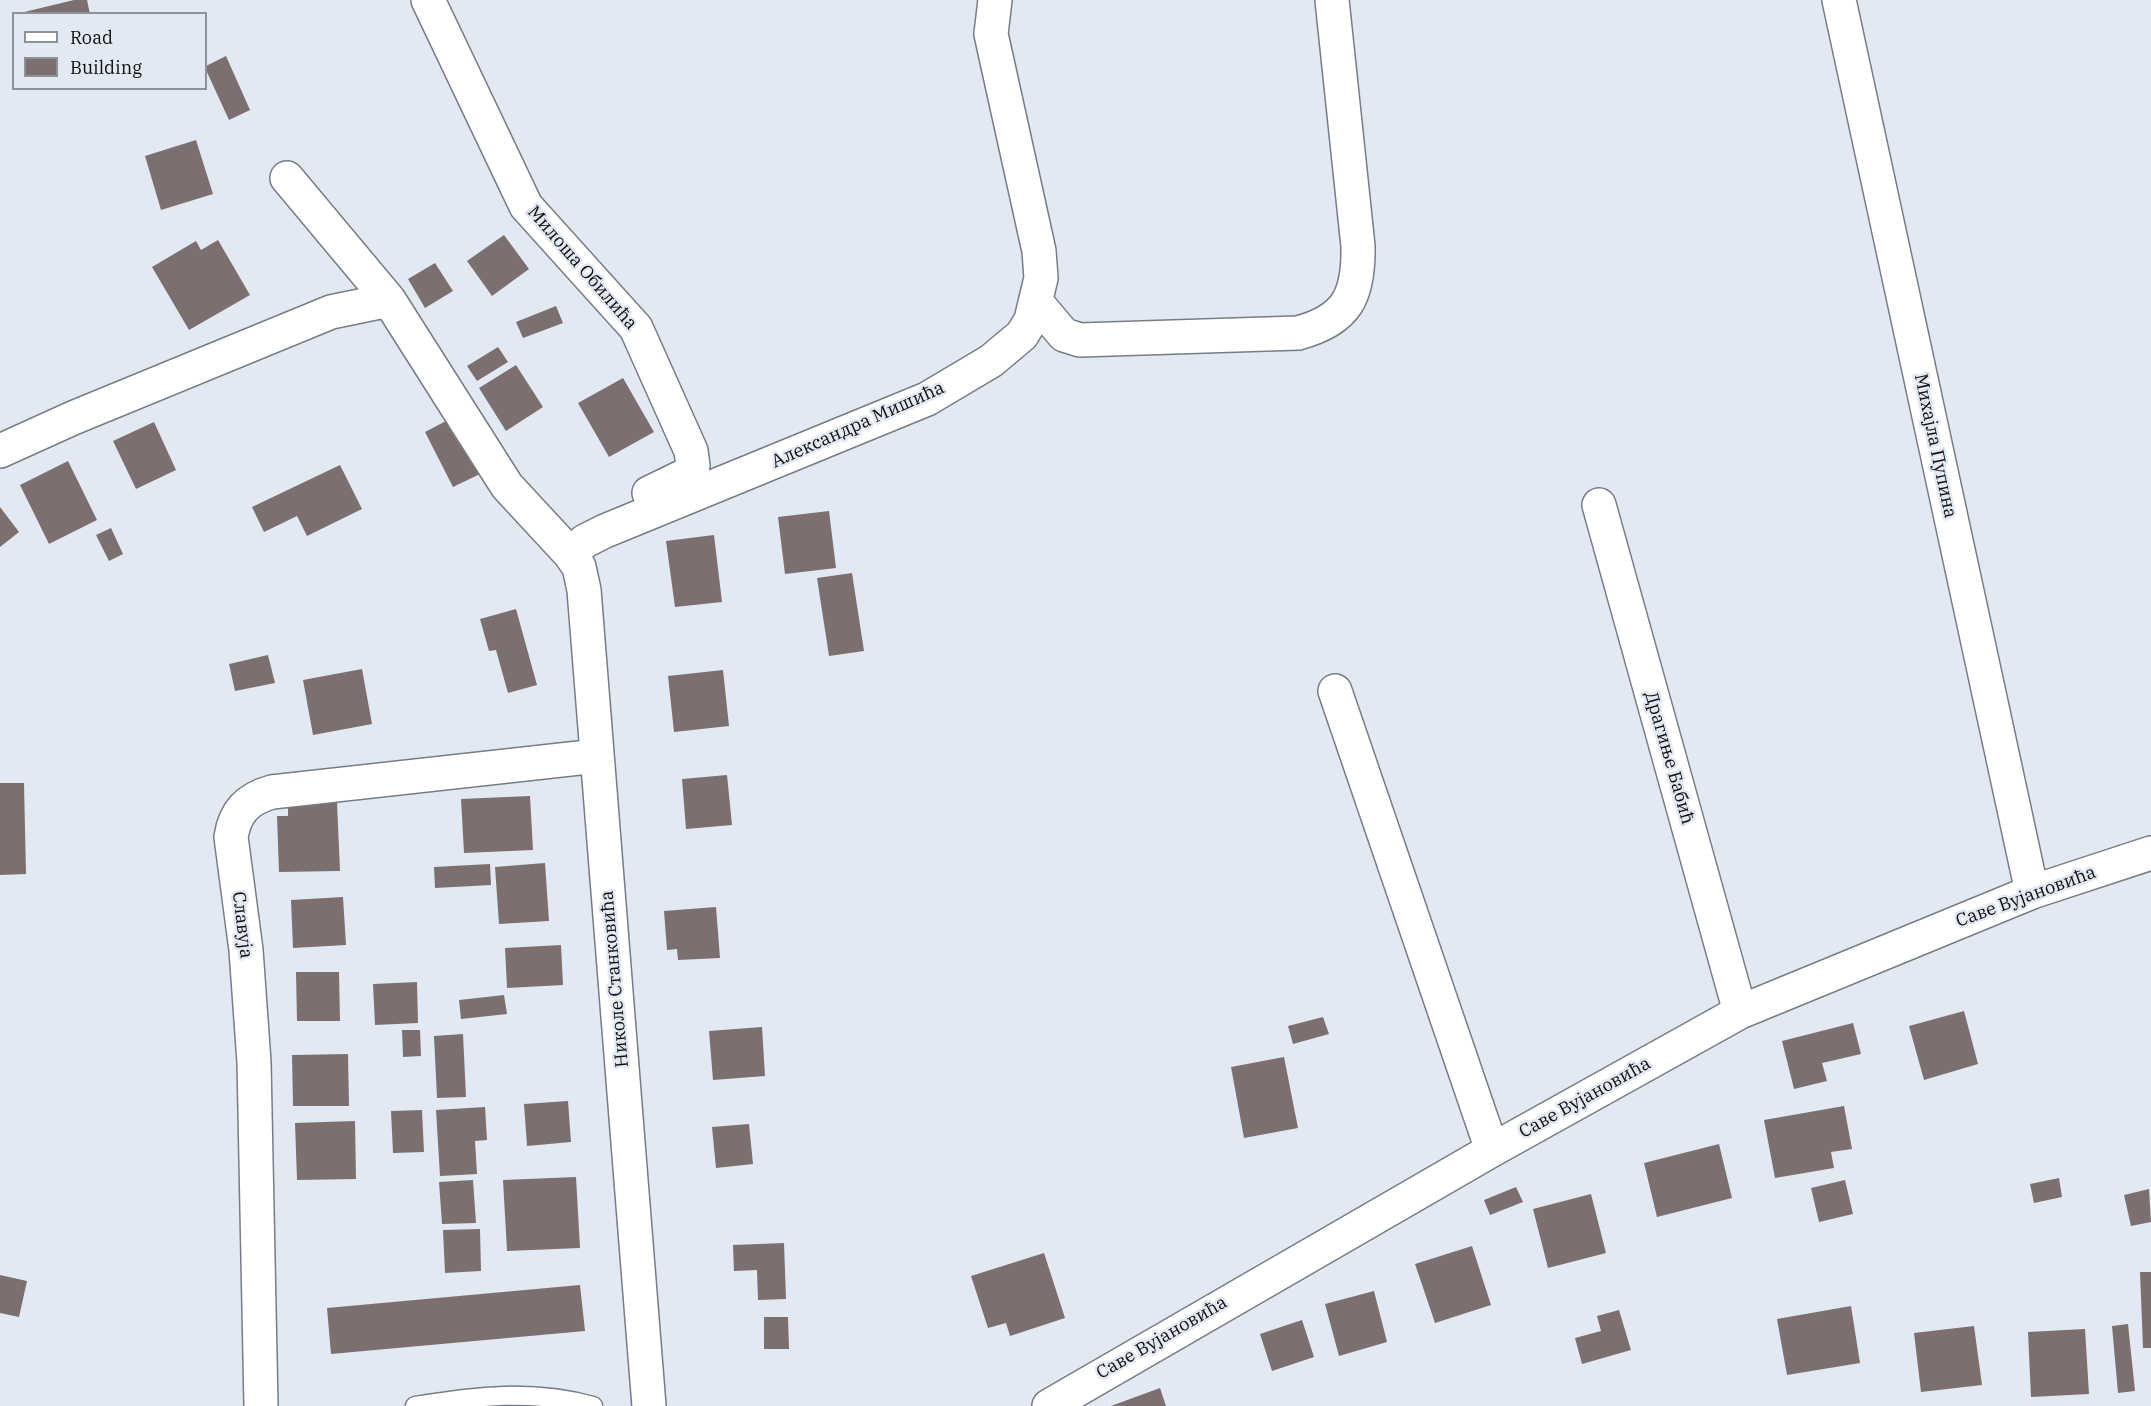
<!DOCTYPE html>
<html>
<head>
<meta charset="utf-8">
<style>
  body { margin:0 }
  #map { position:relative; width:2151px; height:1406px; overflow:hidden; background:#e3e9f2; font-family:"IBM Plex Serif",serif }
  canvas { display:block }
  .legend { position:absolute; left:12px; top:12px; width:195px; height:78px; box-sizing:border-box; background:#e3e9f2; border:2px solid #8d9198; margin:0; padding:8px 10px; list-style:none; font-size:18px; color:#0c0e11 }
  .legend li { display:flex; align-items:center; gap:12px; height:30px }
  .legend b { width:30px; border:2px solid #8d9198 }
</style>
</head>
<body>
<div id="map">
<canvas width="2151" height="1406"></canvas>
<ul class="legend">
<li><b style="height:8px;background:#fff"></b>Road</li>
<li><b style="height:16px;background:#7b706f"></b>Building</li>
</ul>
</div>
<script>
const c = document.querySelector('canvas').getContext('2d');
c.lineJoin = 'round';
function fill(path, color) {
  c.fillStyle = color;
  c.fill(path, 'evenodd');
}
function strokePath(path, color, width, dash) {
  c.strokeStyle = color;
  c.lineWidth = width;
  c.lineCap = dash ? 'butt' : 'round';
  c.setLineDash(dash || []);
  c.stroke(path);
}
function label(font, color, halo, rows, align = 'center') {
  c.font = font + ' "IBM Plex Serif",serif';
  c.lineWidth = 5;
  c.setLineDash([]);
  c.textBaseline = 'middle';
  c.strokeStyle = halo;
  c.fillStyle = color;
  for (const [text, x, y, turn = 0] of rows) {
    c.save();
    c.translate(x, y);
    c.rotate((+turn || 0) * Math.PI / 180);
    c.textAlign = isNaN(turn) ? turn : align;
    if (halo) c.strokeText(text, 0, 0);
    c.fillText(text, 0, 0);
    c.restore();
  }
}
fill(new Path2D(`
  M74,0h13l3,14h-74z
  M226,56l24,54 -21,10 -23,-50v-4z
  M196,140l17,54 -52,16 -16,-54z
  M504,235l25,34 -37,27 -25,-35z
  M218,240l32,55 -61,35 -37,-63 44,-26 5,9z
  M435,263l18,28 -28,17 -17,-29z
  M556,306l7,17 -40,15 -7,-16z
  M498,347l10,15 -31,19 -10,-15z
  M516,365l27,42 -37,24 -27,-43z
  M623,378l31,54 -45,25 -31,-54z
  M446,421l9,17 8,-4 19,39 -29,14 -28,-55z
  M154,422l22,48 -40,19 -23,-48z
  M68,461l29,59 -48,24 -29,-59z
  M340,465l22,44 -55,27 -10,-20 -33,16 -12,-25z
  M0,507l19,25 -19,15z
  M829,511l7,57 -51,6 -7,-57z
  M111,528l12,26 -14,7 -13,-26z
  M714,535l8,67 -47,5 -9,-66z
  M852,573l12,78 -35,5 -12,-78z
  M516,609l21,76 -29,8 -12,-43 -7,1 -9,-32z
  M268,655l7,28 -40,8 -6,-27z
  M362,669l10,55 -59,11 -10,-55z
  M723,670l6,56 -55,6 -6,-56z
  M727,775l5,50 -46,4 -4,-50z
  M0,783h24l2,91 -26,1z
  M530,796l3,54 -69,3 -3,-54z
  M337,802l3,69 -61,1 -2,-56h11v-12z
  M545,863l4,58 -50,3 -4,-57z
  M490,864l1,21 -56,3 -1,-21z
  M343,897l3,48 -53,3 -2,-48z
  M716,907l4,51 -42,2 -1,-11 -10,1 -3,-39z
  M561,945l2,40 -56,3 -2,-40z
  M296,972h43l1,49h-43z
  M417,982l1,41 -43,2 -2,-41z
  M504,995l3,19 -46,5 -2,-19z
  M1964,1011l14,53 -54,16 -15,-54z
  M1323,1017l6,17 -36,10 -5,-18z
  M1853,1023l8,31 -39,9 5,18 -33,8 -12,-48z
  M762,1027l3,49 -52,4 -4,-49z
  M402,1030h18l1,26 -18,1z
  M463,1034l3,63 -29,1 -3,-62z
  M348,1054l1,52h-56l-1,-51z
  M1284,1057l14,71 -54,10 -13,-71z
  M568,1101l3,41 -44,4 -3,-42z
  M1844,1106l8,43 -21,3 3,16 -59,10 -11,-58z
  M485,1107l2,33 -12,1 2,33 -37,2 -4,-66z
  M422,1110l2,42 -31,1 -2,-42z
  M355,1121l1,58 -59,1 -2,-57z
  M749,1124l4,40 -37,4 -4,-41z
  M1719,1144l13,54 -75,19 -13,-54z
  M576,1177l4,71 -73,3 -4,-71z
  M2059,1178l3,19 -28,6 -4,-19z
  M473,1180l3,43 -34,1 -3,-42z
  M1845,1180l8,34 -34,8 -8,-34z
  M1516,1187l7,15 -33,13 -6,-15z
  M2149,1189l2,33 -20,4 -7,-31z
  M1591,1194l15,59 -58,15 -15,-59z
  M480,1229l1,42 -36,2 -2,-43z
  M784,1243l2,56 -28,1 -1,-30 -23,1 -1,-26z
  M1472,1246l19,59 -56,18 -20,-59z
  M1044,1253l21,65 -55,18 -4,-13 -18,5 -17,-52z
  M2140,1272h11v76h-8z
  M0,1275l27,6 -8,36 -19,-4z
  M580,1285l5,46 -254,23 -4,-46z
  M1374,1291l13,51 -48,14 -14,-52z
  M1851,1306l9,57 -73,12 -10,-56z
  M1619,1310l12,40 -49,14 -7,-26 26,-7 -4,-15z
  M764,1317h24l1,32h-25z
  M1302,1320l12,37 -42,14 -12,-37z
  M2128,1324l7,67 -17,2 -6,-67z
  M1974,1326l8,59 -61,7 -7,-59z
  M2085,1329l4,65 -58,3 -3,-65z
  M1160,1388l6,18h-55z`), '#7b706f');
const lane = new Path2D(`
  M415,1406c60,-10 118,-17 178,0`);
const street = new Path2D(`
  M428,0l98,206 110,122 55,123 2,15 -5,8 -39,19
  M1839,0l193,892
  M287,178l102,122 118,186 63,68 9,13 5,23 65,816
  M1037,303l27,32 16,5 218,-7c49,-13 61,-37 60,-87l-26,-246
  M0,451l73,-33 258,-106 58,-12
  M1599,505l141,507
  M570,554l15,-13 20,-10 322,-132 64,-38 31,-26 9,-15 10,-42 -2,-27 -48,-217 4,-34
  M1335,691l157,459
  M261,1406l-7,-344 -8,-112 -15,-113c4,-25 16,-38 41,-45l325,-36
  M1049,1406l443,-256 248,-138 292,-120 119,-39`);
strokePath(lane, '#777d85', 21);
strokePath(street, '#777d85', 36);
strokePath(lane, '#fff', 18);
strokePath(street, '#fff', 33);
label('18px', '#0c0e11', '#e3e9f2', [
  ["Милоша Обилића",582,268,49],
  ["Александра Мишића",858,425,-24],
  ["Михајла Пупина",1935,446,78],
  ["Драгиње Бабић",1669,758,74],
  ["Саве Вујановића",2026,897,-20],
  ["Славуја",242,925,83],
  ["Николе Станковића",615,979,-95],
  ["Саве Вујановића",1585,1098,-29],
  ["Саве Вујановића",1162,1338,-30]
]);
</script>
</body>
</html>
